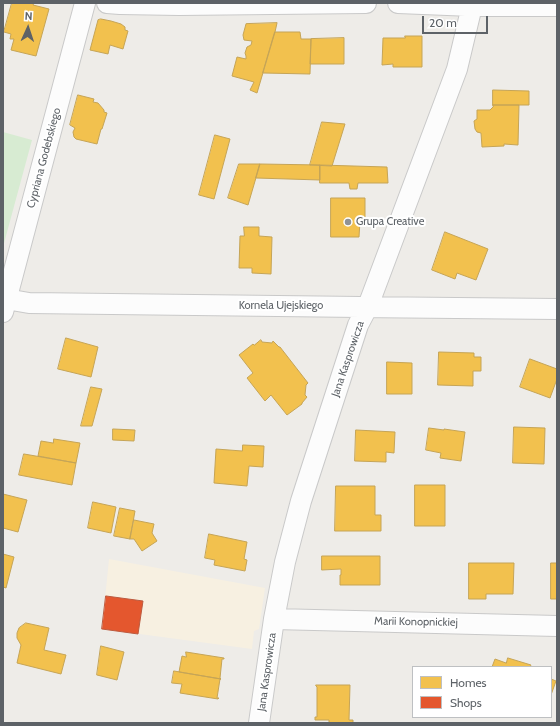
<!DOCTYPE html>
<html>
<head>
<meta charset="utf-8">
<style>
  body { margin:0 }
  #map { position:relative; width:560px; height:726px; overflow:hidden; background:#eeece8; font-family:Cabin,sans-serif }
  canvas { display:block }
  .frame { position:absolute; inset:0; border:4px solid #5d6267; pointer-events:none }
  .legend { position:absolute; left:412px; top:666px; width:140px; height:52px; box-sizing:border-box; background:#fff; border:1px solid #bec0c2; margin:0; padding:5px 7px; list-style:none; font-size:12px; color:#5d6267 }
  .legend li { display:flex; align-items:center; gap:8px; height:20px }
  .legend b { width:20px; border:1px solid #bec0c2 }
  .north { position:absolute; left:8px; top:8px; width:40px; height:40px; -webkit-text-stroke:3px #fff; paint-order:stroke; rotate:3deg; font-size:11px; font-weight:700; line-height:16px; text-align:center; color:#5d6267 }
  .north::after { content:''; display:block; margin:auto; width:14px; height:18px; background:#5d6267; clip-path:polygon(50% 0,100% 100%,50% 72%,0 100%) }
  .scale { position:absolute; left:422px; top:16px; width:66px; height:18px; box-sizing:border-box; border:2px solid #5d6267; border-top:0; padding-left:5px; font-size:12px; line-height:14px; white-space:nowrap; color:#5d6267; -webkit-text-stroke:3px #fff; paint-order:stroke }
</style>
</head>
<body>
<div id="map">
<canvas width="560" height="726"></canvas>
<div class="frame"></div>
<ul class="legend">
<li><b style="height:11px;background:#f2c14e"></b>Homes</li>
<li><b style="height:11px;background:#e4572e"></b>Shops</li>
</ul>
<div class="north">N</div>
<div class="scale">20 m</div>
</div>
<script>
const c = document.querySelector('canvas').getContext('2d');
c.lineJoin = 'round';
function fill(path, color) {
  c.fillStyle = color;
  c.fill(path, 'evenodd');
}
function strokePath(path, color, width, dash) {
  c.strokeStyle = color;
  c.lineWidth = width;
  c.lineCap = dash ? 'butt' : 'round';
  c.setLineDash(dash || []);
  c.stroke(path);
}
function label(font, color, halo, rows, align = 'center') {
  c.font = font + ' Cabin,sans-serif';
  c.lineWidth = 4;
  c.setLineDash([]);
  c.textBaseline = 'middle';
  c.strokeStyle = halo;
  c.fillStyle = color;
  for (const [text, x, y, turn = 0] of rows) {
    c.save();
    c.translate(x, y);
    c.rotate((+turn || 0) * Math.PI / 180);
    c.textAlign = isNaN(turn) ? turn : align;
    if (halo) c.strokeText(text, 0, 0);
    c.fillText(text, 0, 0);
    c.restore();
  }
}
fill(new Path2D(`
  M109,559l156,29 -6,41 -5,2 -2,18 -150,-20z`), '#f7f0e1');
fill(new Path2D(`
  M3,132l29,8 -29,107z`), '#d7ebd2');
const homes = new Path2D(`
  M12,3h22l-1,2 16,4 -13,47 -25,-6 3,-11h-4l1,-5 -7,-2z
  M101,19l10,2 10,3 4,3v3l3,1 -5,18 -13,-4 -2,9 -18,-4 8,-30z
  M277,23l-2,9 -18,61 -7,-3 4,-8 -22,-6 5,-19 9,2v-3l-1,-3 2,-6 4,-2 1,-4 -8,-1 -1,-5 3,-11z
  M275,32h25l1,7h10l-1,35 -47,-1z
  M405,36h17v31h-29v-3l-11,1 1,-27h22z
  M344,38v26h-34l1,-25z
  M493,90l36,1v14h-36z
  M78,95l16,4 -1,3 5,1 6,7v2l3,1 -5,16h-1l-4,15 -21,-5 -2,-2 -1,-5 2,-4 -5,-3z
  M493,105h26l-1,40 -14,-1v2l-22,1 -1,-14 -4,-1 -2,-3 -1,-8 3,-2v-9h13l3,-3z
  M322,122l23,2 -13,42 -22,-1z
  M215,135l15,4 -16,60 -15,-4z
  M239,164h21l-12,41 -20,-7z
  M260,164l60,1v15l-64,-2z
  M320,165l67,2 1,16h-30l-1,6h-7l-1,-6h-29z
  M331,198h34v23h-5l-1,16h-28z
  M244,227h15v9l13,1 -1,37 -19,-1v-5h-13l1,-32h4z
  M445,232l43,17 -12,31 -19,-7 -2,6 -23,-9z
  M66,338l32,9 -7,30 -33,-8z
  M261,340l1,2 10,1 1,-2 6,6h1l28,36 -2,2 -1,10 2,2 -5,6v1l-15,11 -16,-20 -6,6 -18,-23 6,-5 -14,-18 14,-11 1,1z
  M439,352l35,1v4h7v14h-8v15l-35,-1z
  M530,359l27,10v10l-7,19 -30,-11z
  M387,362l25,1v31h-25z
  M91,387l11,2 -10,37h-11z
  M514,427l31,1 -1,36 -31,-1z
  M429,428l15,2v-1l21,3 -4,29 -21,-3 1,-5 -15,-3z
  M113,429l22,1 -1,11 -21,-1z
  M356,430l39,2 -1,21 -8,-1v10l-31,-1z
  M54,439l26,4 -4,20 -38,-7 3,-15 12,2z
  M243,445l21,1 -1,21 -14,-1 -2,20 -33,-3 2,-34 26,2z
  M24,454l52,9 -4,22 -53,-10z
  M415,485h30v41h-30z
  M336,486h39v29h6v16h-46z
  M3,494l24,6 -9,32 -15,-4z
  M93,502l23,5 -5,26 -23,-5z
  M120,508l15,3 -5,28 -16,-3z
  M134,520l20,4 -2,9 5,8 -15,10 -8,-12h-4z
  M209,534l38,8 -3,17 3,1 -2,11 -31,-6 1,-5 -10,-2z
  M3,554l11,3 -8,31 -3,-1z
  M322,556h58v29h-40v-10h1v-6l-19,1z
  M469,563h45l-1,31h-27v5h-17z
  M551,563h6v36h-6z
  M26,623l23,5 -5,22 22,5 -5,19 -44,-11 4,-18 -4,-7v-5l2,-5z
  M101,646l23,6 -7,28 -20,-5z
  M186,652l38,6v1h-2l-2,19 1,1 -42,-7 3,-16 4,1z
  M508,658l23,7 -1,2h-38l3,-8 11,4z
  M174,671l47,8h-1l-3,19h2l-1,1 -38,-6 2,-9 -10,-1z
  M551,679l5,2 -5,14z
  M316,685h34l-1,35h4v3h-24v-3h-14v-3h2v-30l-1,-1z`);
fill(homes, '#f2c14e');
strokePath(homes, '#c5a456', 1);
const shops = new Path2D(`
  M106,596l37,5 -5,33 -36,-5z`);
fill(shops, '#e4572e');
strokePath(shops, '#bc5a3f', 1);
const street = new Path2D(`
  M107,3l13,1 59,1 187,-2
  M398,3l74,3h85
  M3,297l3,2 23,4c176,3 352,4 528,6
  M3,312l82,-309
  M274,619l283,7
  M259,723l15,-104 11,-57 16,-61 57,-176 10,-19 89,-237 15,-63`);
strokePath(street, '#c9c9c9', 22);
strokePath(street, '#fcfcfc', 20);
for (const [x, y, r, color] of [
  [348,222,4,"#909294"]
]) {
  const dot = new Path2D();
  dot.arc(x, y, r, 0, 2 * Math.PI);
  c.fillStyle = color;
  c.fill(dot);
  strokePath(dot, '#fff', 1.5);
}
label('11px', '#5d6267', '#fff', [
  ["Cypriana Godebskiego",44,158,-75],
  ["Kornela Ujejskiego",281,306],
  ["Jana Kasprowicza",348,359,-71],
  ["Marii Konopnickiej",416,622,1],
  ["Jana Kasprowicza",267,672,-82]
]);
label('11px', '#5d6267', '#fff', [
  ["Grupa Creative",356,222]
], 'left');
</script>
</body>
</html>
